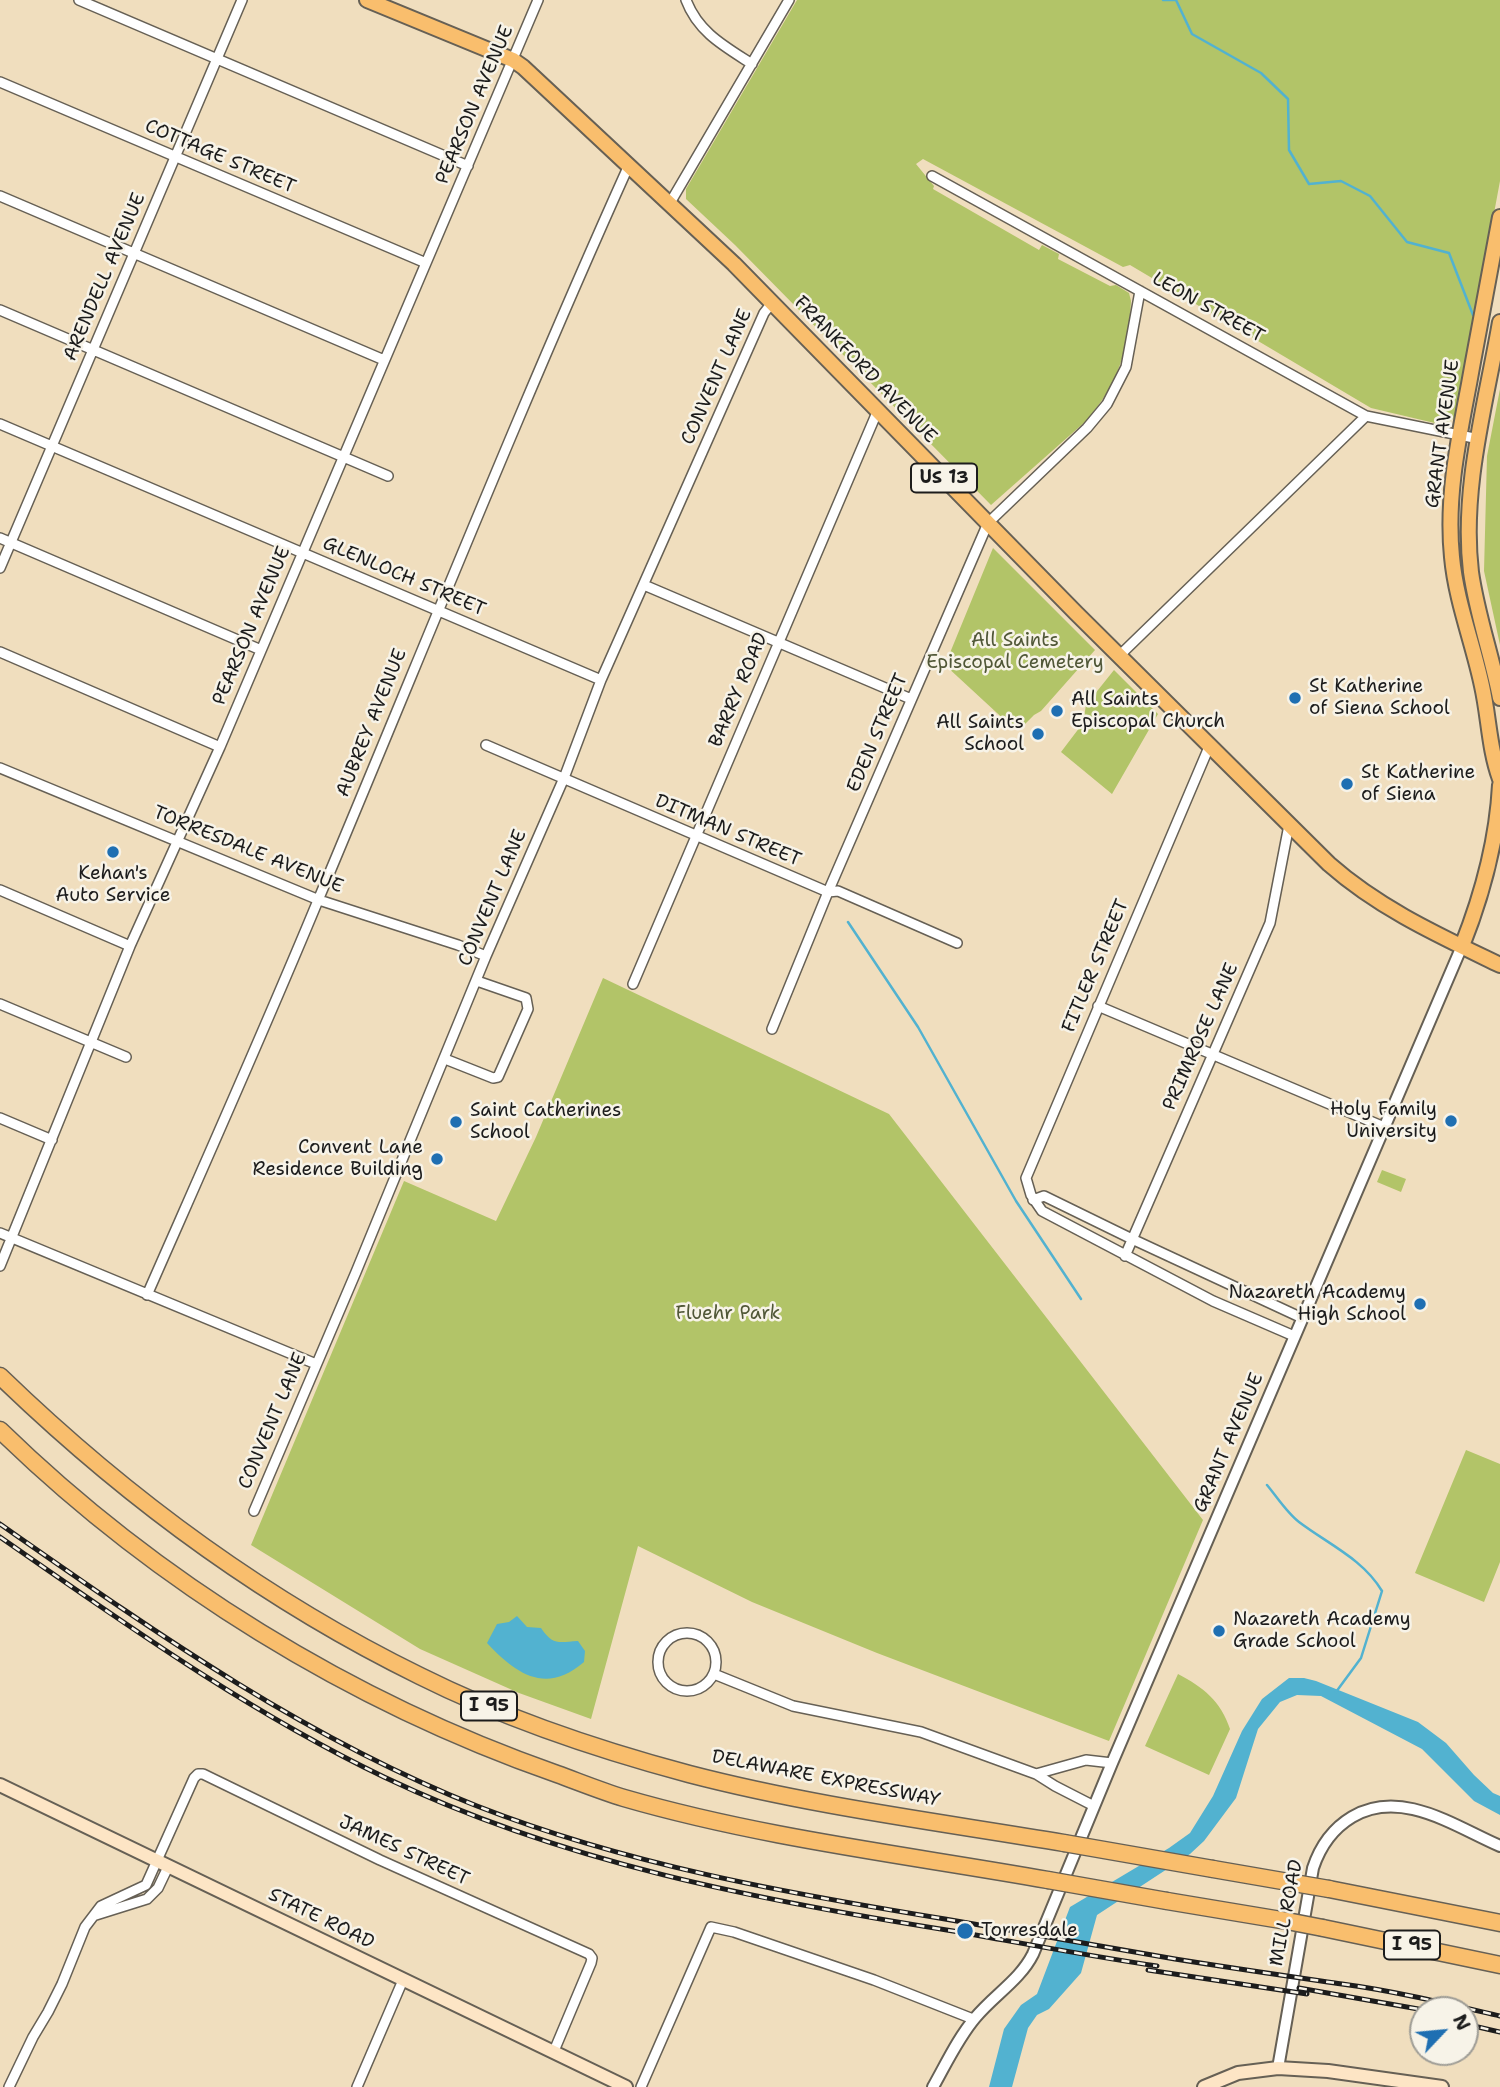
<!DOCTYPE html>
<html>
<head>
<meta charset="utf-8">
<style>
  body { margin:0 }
  #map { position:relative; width:1500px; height:2087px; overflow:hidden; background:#f0debe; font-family:"Shantell Sans",sans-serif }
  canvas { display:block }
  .north { position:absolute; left:1409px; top:1996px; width:70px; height:70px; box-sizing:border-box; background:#f7f3e8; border:2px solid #9f9d96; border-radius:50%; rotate:64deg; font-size:19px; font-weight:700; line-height:28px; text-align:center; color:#1c1c1c }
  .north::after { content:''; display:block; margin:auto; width:24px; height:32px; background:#1f6fb2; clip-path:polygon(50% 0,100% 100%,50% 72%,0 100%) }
</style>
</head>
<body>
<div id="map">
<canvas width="1500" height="2087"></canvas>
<div class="north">N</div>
</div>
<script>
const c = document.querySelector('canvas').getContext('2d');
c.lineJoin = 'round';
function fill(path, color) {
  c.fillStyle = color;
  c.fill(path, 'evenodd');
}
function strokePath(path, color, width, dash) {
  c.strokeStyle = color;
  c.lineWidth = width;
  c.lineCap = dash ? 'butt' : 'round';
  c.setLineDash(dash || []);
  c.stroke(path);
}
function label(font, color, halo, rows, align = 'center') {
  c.font = font + ' "Shantell Sans",sans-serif';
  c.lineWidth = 5;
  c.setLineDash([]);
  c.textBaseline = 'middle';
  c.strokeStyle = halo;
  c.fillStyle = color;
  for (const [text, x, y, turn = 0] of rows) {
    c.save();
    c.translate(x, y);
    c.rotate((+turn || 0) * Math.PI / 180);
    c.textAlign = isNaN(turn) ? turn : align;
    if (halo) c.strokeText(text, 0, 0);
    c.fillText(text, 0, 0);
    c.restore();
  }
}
fill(new Path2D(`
  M797,0h703v181l-44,236 -13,8 -72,-17 -241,-143 -7,2 -200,-108 -7,5 18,22 -1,3 106,61 3,-5 17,9 -1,5 52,27 6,-1 13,8 2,8c-2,49 -13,83 -45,120l-95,84 -256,-260 -49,-46v-10z
  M1500,389v256l-16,-74 3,-115z
  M993,548l102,102 -54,61 -7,4 -11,11 -13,-1 -65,-60z
  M1114,670l44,44 -46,80 -51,-42 22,-29 3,-18z
  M603,978l286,136 314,406 -94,221 -232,-88 -125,-51 -114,-56 -47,173 -72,-26 -99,-44 -169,-104 153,-364 92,40 40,-84z
  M1382,1170l24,9 -5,13 -24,-10z
  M1466,1450l34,14v98l-16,40 -69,-29z
  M1178,1674c25,13 43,27 52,55l-21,46 -64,-29z`), '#b2c468');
fill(new Path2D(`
  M517,1616l10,11 14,1c12,18 18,14 37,13l7,10 -1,11c-38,33 -68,12 -97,-19l10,-19 12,-2z
  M1289,1678h15l12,3 102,41 28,21 28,32 19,18 7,3v19l-26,-14 -52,-52 -101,-53 -24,-1 -17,7 -22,27 -22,69 -32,43 -14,13 -93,61 -16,58 -32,36 -12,6 -9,13 -16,59h-23l15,-58 17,-24 16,-11 33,-87 99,-59 21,-15 23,-37 29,-65 20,-32z`), '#52b2d0');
strokePath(new Path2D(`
  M1163,0h12
  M1176,0l16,34 69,39 27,26 1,51 20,34 32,-3 29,15 37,46 42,11 24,62
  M848,922l70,105 98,174 65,98
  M1267,1485c10,12 20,28 32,37 29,22 64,37 83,69l-21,67 -25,34`), '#52b2d0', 2.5);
const minor = new Path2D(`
  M79,0l389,166
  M686,0c12,32 38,46 66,64
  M0,82l426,181
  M932,176l434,240 113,23
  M0,196l384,164
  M670,203l119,-203
  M0,310l388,166
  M0,424l601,256
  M0,538l261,112
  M0,568l242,-568
  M644,585l267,114
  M0,652l220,95
  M1119,656l247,-240
  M486,745l342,147 10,-1 119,52
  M1209,747l-183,431 5,17 11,16 171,90 81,35
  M0,768l319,132 139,45 28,11
  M0,890l130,56
  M633,984l245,-574
  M0,1004l126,53
  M1098,1006l286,121
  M772,1029l56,-137 160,-369 99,-95 20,-24 19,-37 14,-76
  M445,1059l48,19 5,-1 30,-68 -2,-11 -49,-17
  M0,1118l52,22
  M1033,1200l11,-4 88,43 170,79
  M0,1233l316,131
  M1125,1256l145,-333 19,-98
  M0,1266l130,-320 90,-199 318,-747
  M147,1295c58,-132 117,-264 172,-397 103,-245 201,-491 310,-733
  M254,1511l102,-239 130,-316 78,-178 37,-98 163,-367 8,-10
  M658 1662a29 29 0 1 1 58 0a29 29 0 1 1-58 0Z
  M714,1674l79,32 128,26 115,42 50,-14 26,3
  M1036,1774l19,12 39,20
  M96,1915l51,-16 11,-11 10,-21
  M9,2087l24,-50 15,-25 14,-28 23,-57 16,-21 45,-21 48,-107 4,-4h5l177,86 209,94 3,4 -1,5 -37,88
  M357,2087l46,-107
  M641,2087l70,-160 23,5 140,48 99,39`);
const tertiary = new Path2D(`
  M1278,2068l35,-200c7,-21 19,-39 39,-51 49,-29 102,9 148,29
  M933,2087c13,-23 25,-49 42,-69 19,-23 45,-38 58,-64l79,-191 350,-817`);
const secondary = new Path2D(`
  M0,1785l626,302
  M1204,2087l34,-14 40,-5 50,3 114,16`);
const primary = new Path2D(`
  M367,0l146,60 10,7 211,197 342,349 253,251c51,45 111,72 171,101
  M1500,217c-10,55 -21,111 -31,167 -11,58 -23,114 -17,173 4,44 21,86 30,129 7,31 7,63 18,93
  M1500,322c-14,81 -39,167 -29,250 6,43 21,84 29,126
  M1462,946c21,-53 35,-104 38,-161`);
const motorway = new Path2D(`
  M0,1376c124,120 265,224 420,300 84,42 179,74 269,98 123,32 250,48 375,69
  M0,1430c157,153 351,272 557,344 22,8 44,17 67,24 138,40 283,57 424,82
  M1213,1869l81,14
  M1329,1889l171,34
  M1167,1901l120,20
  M1323,1928l177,37`);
strokePath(minor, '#666055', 12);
strokePath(tertiary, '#666055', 14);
strokePath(secondary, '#666055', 16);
strokePath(primary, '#666055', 18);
strokePath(motorway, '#666055', 19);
strokePath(minor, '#fff', 9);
strokePath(tertiary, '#fff', 10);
strokePath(secondary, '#fde5c5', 12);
strokePath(primary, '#f9be6d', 14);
strokePath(motorway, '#f9be6d', 16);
const rail = new Path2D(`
  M0,1524c152,106 303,213 477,282 151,59 309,87 468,113 77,13 153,27 230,40 56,9 112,17 167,25 53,7 106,20 158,32
  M0,1537c124,86 247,174 384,240 180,86 373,123 569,154 68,12 136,25 204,35
  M1148,1970l159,24
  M1299,1988l125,22
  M1465,2024l35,8`);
strokePath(rail, '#1c1c1c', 5);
strokePath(rail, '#f7f3e8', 2.5, [8]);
const motorwayBridge = new Path2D(`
  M1064,1843l149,26
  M1048,1880l119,21
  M1294,1883l35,6
  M1287,1921l36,7`);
strokePath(motorwayBridge, '#666055', 19, []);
strokePath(motorwayBridge, '#f9be6d', 16);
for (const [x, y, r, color] of [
  [1295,698,7,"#1f6fb2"],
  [1057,711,7,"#1f6fb2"],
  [1038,734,7,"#1f6fb2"],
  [1347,784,7,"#1f6fb2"],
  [113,852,7,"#1f6fb2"],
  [1451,1121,7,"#1f6fb2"],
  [456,1122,7,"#1f6fb2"],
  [437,1159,7,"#1f6fb2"],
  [1420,1304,7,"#1f6fb2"],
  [1219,1631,7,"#1f6fb2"],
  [965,1931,9,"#1f6fb2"]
]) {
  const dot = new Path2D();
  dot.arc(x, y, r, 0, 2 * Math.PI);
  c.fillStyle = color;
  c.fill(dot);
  strokePath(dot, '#f7f3e8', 2.5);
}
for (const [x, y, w] of [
  [944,478,66],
  [489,1706,56],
  [1412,1945,56]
]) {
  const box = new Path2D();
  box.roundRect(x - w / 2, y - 14.5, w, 29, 5);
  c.fillStyle = '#f7f3e8';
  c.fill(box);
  strokePath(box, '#1c1c1c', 2);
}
label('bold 18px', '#1c1c1c', null, [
  ["US 13",944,478],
  ["I 95",489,1706],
  ["I 95",1412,1945]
]);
label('19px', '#1c1c1c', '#f7f3e8', [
  ["PEARSON AVENUE",475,105,-67],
  ["COTTAGE STREET",220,157,23],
  ["ARENDELL AVENUE",105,277,-67],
  ["LEON STREET",1208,308,29],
  ["FRANKFORD AVENUE",865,370,46],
  ["CONVENT LANE",717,377,-66],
  ["GRANT AVENUE",1443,434,-82],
  ["GLENLOCH STREET",404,577,23],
  ["PEARSON AVENUE",252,626,-67],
  ["BARRY ROAD",739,690,-67],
  ["AUBREY AVENUE",372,723,-68],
  ["EDEN STREET",878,733,-67],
  ["DITMAN STREET",728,831,23],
  ["TORRESDALE AVENUE",248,850,22],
  ["CONVENT LANE",493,898,-67],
  ["FITLER STREET",1096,966,-67],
  ["PRIMROSE LANE",1201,1037,-66],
  ["CONVENT LANE",273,1421,-67],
  ["GRANT AVENUE",1229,1443,-67],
  ["DELAWARE EXPRESSWAY",826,1779,11],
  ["JAMES STREET",404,1851,25],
  ["MILL ROAD",1287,1913,-79],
  ["STATE ROAD",321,1919,26]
]);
label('19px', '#505737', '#f7f3e8', [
  ["All Saints",1015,641],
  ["Episcopal Cemetery",1015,663],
  ["Fluehr Park",728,1314]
]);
label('19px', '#1c1c1c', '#f7f3e8', [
  ["St Katherine",1309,687],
  ["of Siena School",1309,709],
  ["All Saints",1071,700],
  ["Episcopal Church",1071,722],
  ["All Saints",1024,723,"right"],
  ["School",1024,745,"right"],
  ["St Katherine",1361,773],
  ["of Siena",1361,795],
  ["Kehan's",113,874,"center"],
  ["Auto Service",113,896,"center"],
  ["Holy Family",1437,1110,"right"],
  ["University",1437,1132,"right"],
  ["Saint Catherines",470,1111],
  ["School",470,1133],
  ["Convent Lane",423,1148,"right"],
  ["Residence Building",423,1170,"right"],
  ["Nazareth Academy",1406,1293,"right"],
  ["High School",1406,1315,"right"],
  ["Nazareth Academy",1233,1620],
  ["Grade School",1233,1642],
  ["Torresdale",981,1931]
], 'left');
</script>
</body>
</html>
